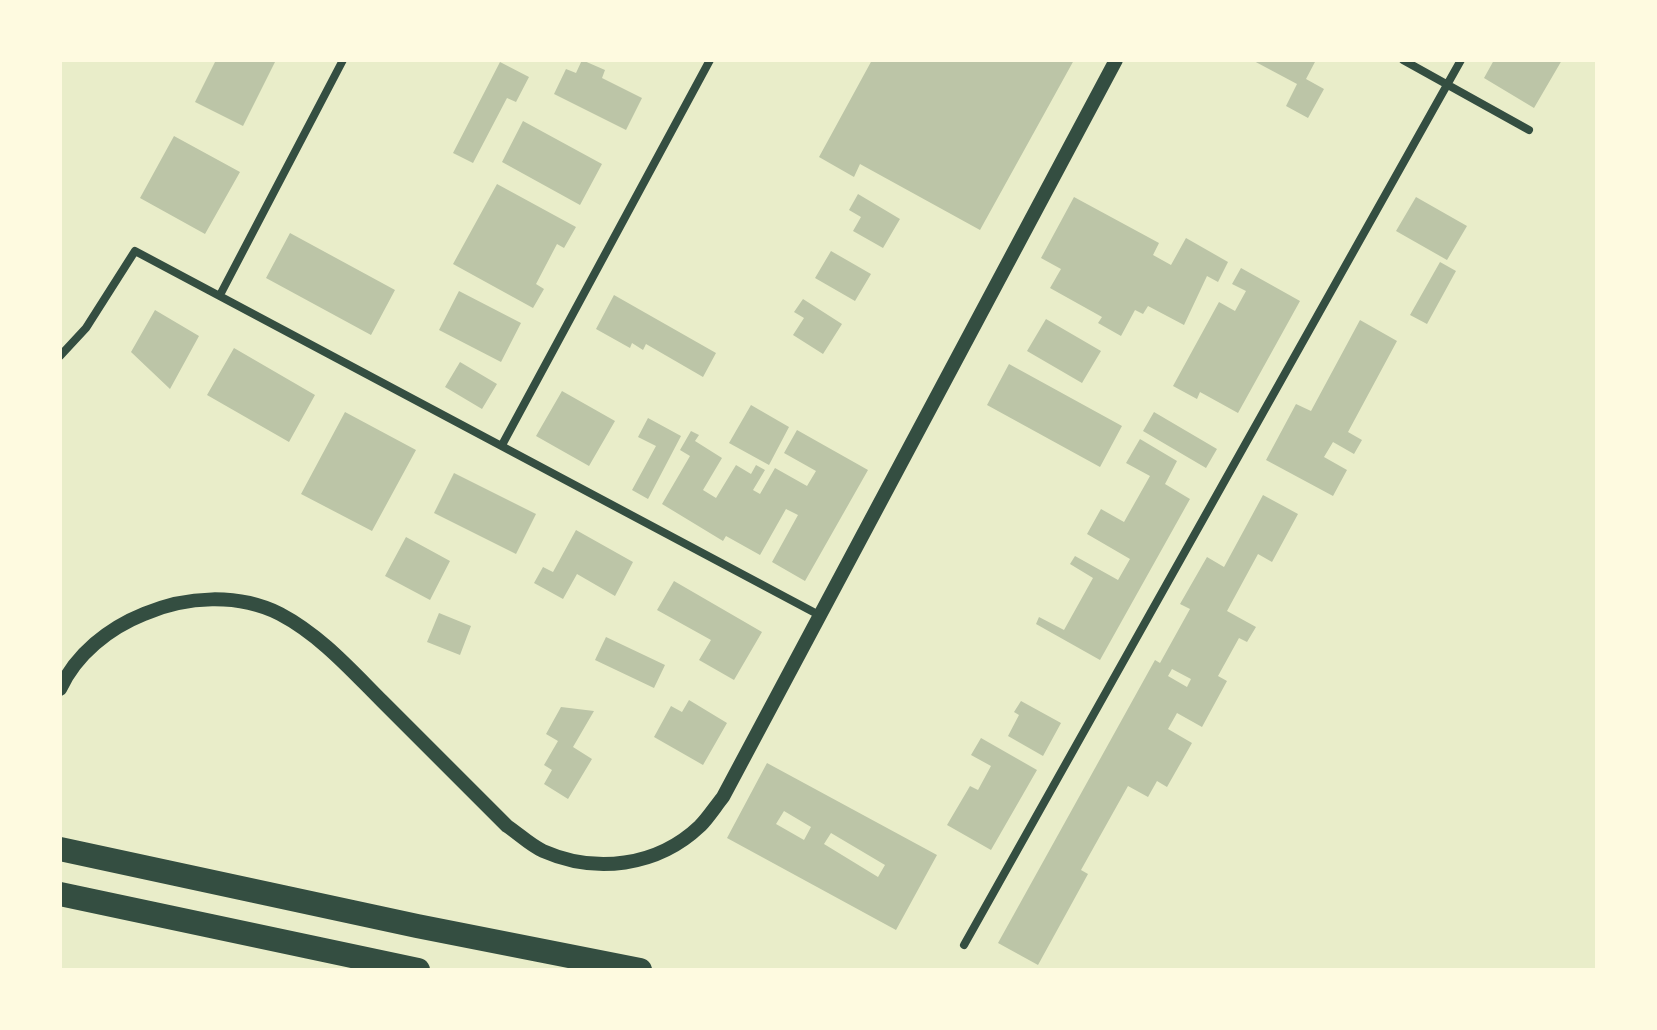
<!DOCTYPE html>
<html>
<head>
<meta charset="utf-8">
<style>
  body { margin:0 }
  #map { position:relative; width:1657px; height:1030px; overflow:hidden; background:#e9edc9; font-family:"Source Sans 3",sans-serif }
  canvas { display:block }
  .frame { position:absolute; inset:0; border:62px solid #fefae0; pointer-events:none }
</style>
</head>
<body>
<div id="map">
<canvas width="1657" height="1030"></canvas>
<div class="frame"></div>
</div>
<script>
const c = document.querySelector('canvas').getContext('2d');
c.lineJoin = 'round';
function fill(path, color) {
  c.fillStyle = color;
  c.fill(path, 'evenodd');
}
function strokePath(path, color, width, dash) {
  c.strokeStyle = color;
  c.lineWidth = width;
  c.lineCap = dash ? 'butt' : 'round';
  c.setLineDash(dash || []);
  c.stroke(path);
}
fill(new Path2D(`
  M216,60h60l-33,66 -48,-24z
  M582,60l23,10 -3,8 40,20 -16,32 -72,-36 12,-25 10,4z
  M872,60h202l-94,170 -120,-66 -6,13 -35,-20z
  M1252,60h64l-10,19 18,10 -16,29 -22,-12 11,-22z
  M1494,60h68l-28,48 -50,-30z
  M500,62l29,15 -13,25 -9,-4 -34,65 -20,-10z
  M523,121l79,43 -22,41 -78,-43z
  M174,136l66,36 -35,62 -65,-36z
  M497,184l79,43 -12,21 -7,-4 -21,40 8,5 -11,19 -80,-44z
  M858,194l42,25 -17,29 -30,-17 8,-14 -12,-7z
  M1074,197l85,46 -6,12 18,10 15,-27 42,24 -10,20 -11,-6 -23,49 -36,-19 -5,8 -8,-4 -14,26 -23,-13 4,-6 -52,-29 11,-19 -20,-11z
  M1416,197l51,29 -20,34 -51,-29z
  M290,233l105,57 -24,45 -105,-57z
  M831,251l40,23 -16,27 -40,-23z
  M1440,262l16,9 -29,53 -17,-9z
  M1241,268l59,33 -62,112 -38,-21 -3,7 -24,-13 46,-84 16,9 11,-20 -14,-7z
  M459,291l62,32 -20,39 -62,-32z
  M614,295l102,58 -13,24 -57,-33 -3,6 -11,-7 -2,5 -34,-19z
  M803,299l39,25 -19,30 -30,-19 11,-17 -10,-6z
  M155,310l44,26 -29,53 -39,-37z
  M1046,319l55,32 -19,32 -55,-32z
  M1360,320l37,21 -49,91 14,8 -8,14 -21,-12 -9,15 23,13 -14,26 -67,-36 30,-56 15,7z
  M234,348l81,47 -26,47 -82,-47z
  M460,362l37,22 -15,25 -37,-22z
  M1009,364l113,62 -22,41 -113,-62z
  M562,391l53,30 -26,45 -53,-30z
  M751,405l38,22 -20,38 -40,-22z
  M345,412l71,38 -44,81 -71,-37z
  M1154,412l63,37 -11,19 -63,-37z
  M648,418l33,18 -33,63 -16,-9 24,-44 -18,-9z
  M797,430l71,40 -63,111 -33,-19 26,-47 -12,-6 -26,46 -34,-19 -3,5 -61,-37 28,-48 -10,-6 11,-19 8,4 -4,6 27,17 -19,32 13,8 20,-33 15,9 5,-9 9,5 -12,20 7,4 15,-26 32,18 9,-15 -32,-18z
  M1140,439l37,22 -12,23 25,15 -90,161 -64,-36 3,-7 25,13 29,-52 -23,-14 5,-8 43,24 12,-21 -43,-25 14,-25 23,13 26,-46 -24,-13z
  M454,473l82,41 -20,40 -82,-41z
  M1263,495l35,19 -26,48 -14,-8 -31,57 29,16 -9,15 -8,-4 -21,38 9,5 -25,46 -25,-14 -9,16 24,14 -25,44 -10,-6 -9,16 -20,-11 -47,84 7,4 -50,91 -40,-22 157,-283 5,3 30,-54 -10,-5 27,-47 17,10zM1172,669l19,10 -4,8 -19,-11z
  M576,530l57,32 -18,34 -38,-22 -14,25 -29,-16 9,-16 10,5z
  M406,537l44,24 -20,39 -45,-24z
  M674,581l88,51 -28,48 -35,-20 12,-20 -54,-30z
  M439,613l32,13 -11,29 -33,-13z
  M606,637l59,28 -11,23 -59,-28z
  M689,700l38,23 -24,42 -49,-28 17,-31 11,6z
  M1021,701l40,22 -18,33 -35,-20 11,-21 -5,-3z
  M561,707l33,4 -21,36 19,12 -24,40 -24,-15 8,-14 -8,-5 14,-24 -12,-7z
  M981,738l56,32 -46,80 -44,-25 23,-39 8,4 13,-24 -20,-11z
  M767,763l170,92 -41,75 -169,-92zM784,811l27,16 -7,13 -28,-16zM831,833l54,32 -7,12 -54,-33z`), '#bcc5a7');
strokePath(new Path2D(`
  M1403,60l126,70
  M220,295l123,-235
  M60,356l26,-28 49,-77 684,364
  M502,445l208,-385
  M964,945l497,-885`), '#344e41', 8);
strokePath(new Path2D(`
  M60,689c16,-35 49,-61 84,-75 42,-18 94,-21 136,0 40,21 71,56 102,87 42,42 83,83 125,125 12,8 23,19 36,25 52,23 114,16 157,-25 8,-8 15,-19 23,-29l393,-737`), '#344e41', 14);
strokePath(new Path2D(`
  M60,849l357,77 223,44
  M60,894l358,76`), '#344e41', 24);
</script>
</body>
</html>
